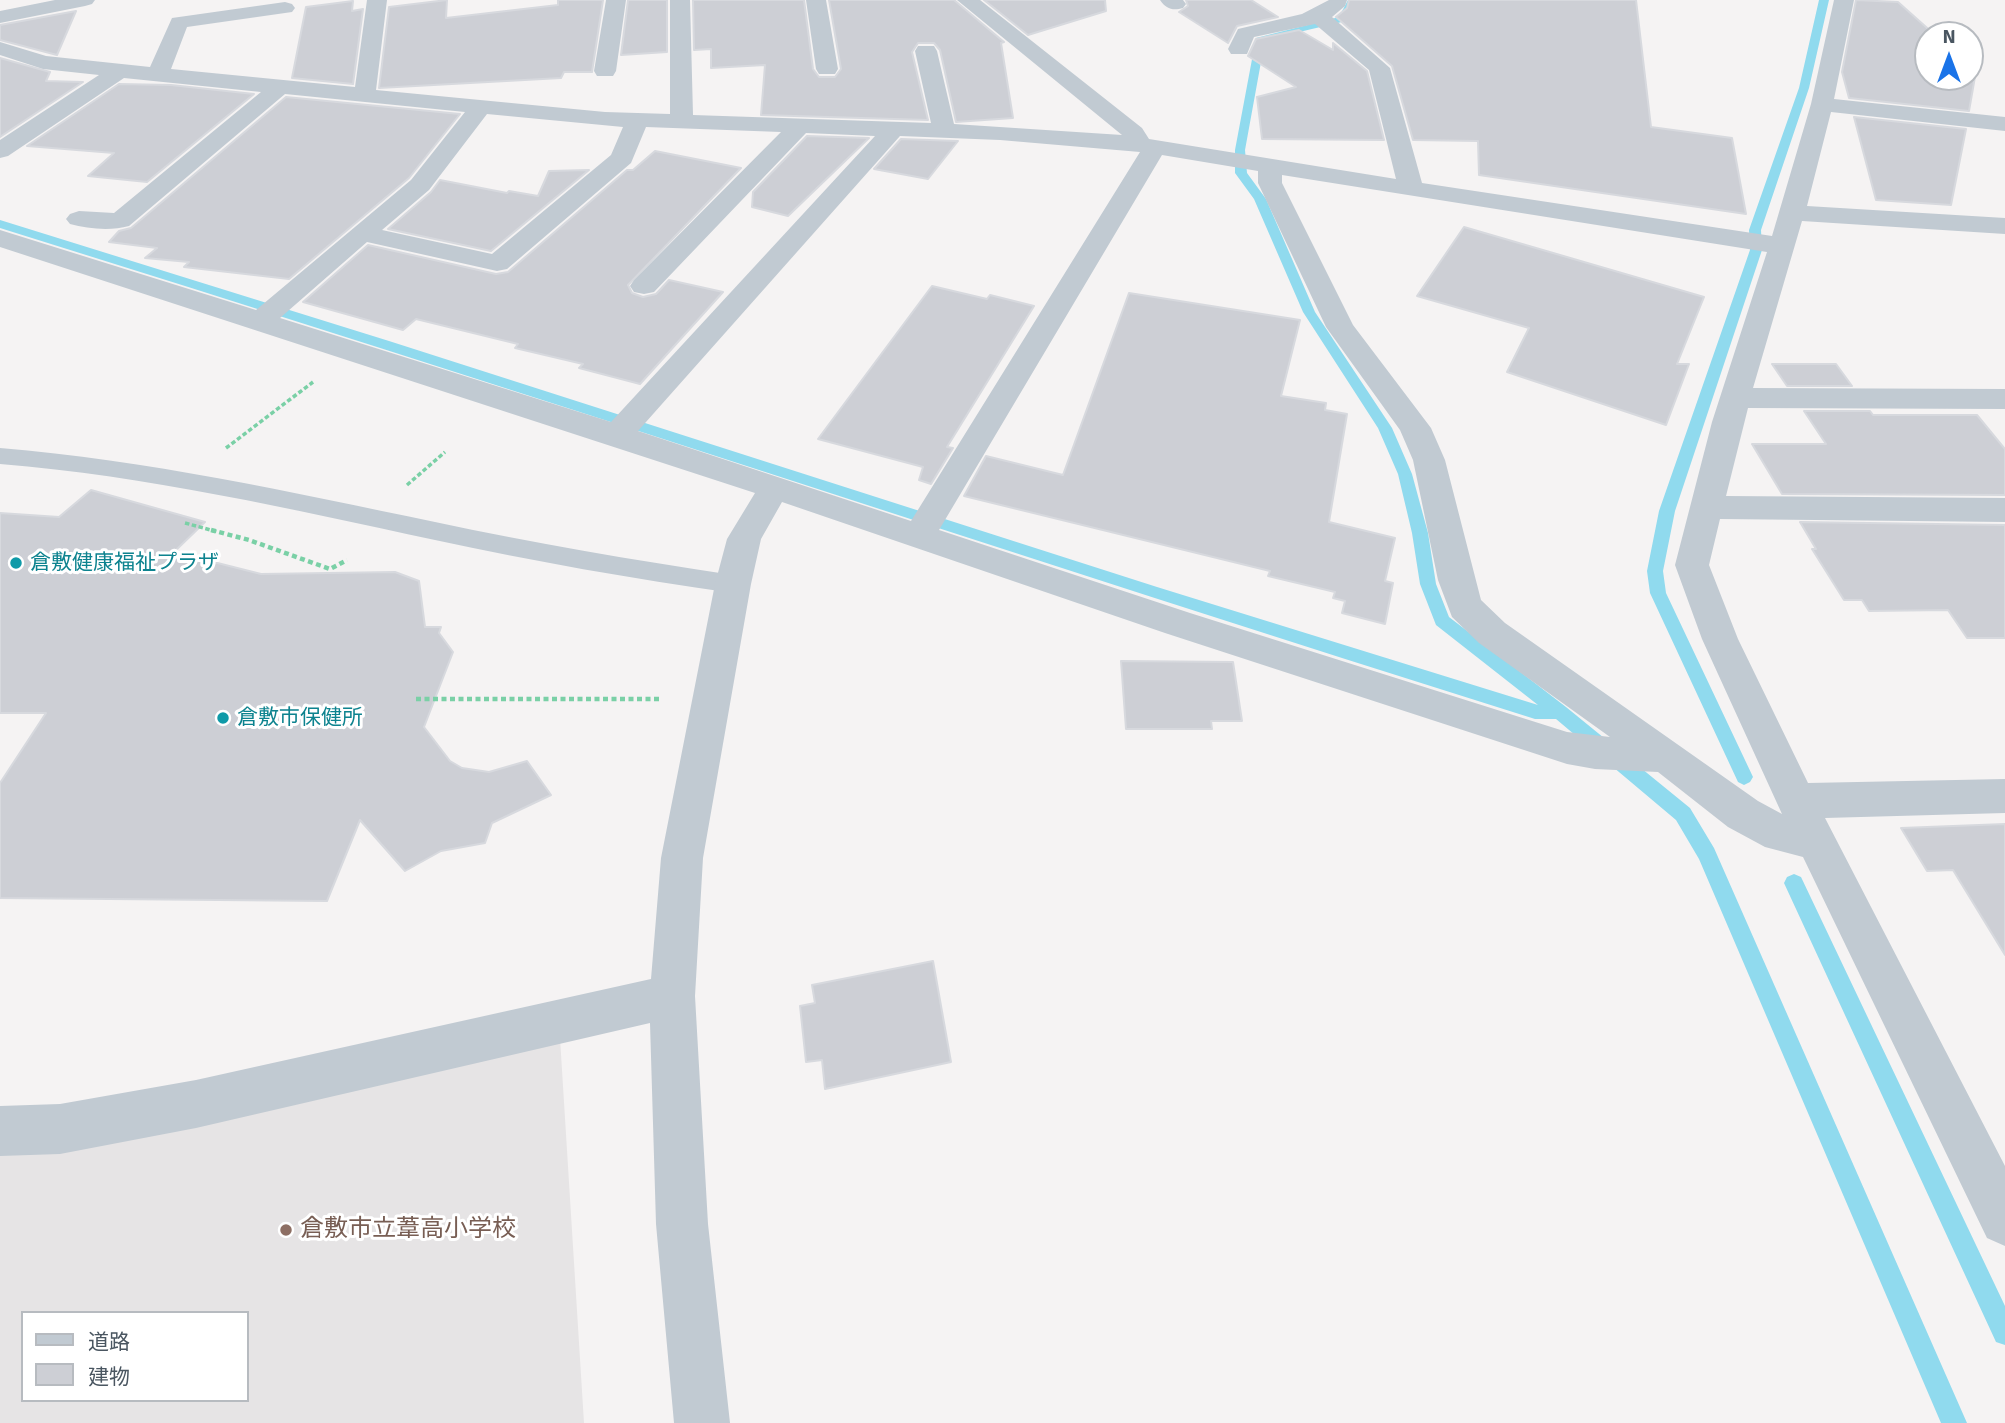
<!DOCTYPE html>
<html>
<head>
<meta charset="utf-8">
<style>
  body { margin:0 }
  #map { position:relative; width:2005px; height:1423px; overflow:hidden; background:#f5f3f3; font-family:Signika,"Noto Sans JP",sans-serif }
  canvas { display:block }
  .legend { position:absolute; left:21px; top:1311px; width:228px; height:91px; box-sizing:border-box; background:#fff; border:2px solid #b7bbc0; margin:0; padding:9px 12px; list-style:none; font-size:21px; color:#4a5661 }
  .legend li { display:flex; align-items:center; gap:14px; height:35px }
  .legend b { width:35px; border:2px solid #b7bbc0 }
  .north { position:absolute; left:1914px; top:21px; width:70px; height:70px; box-sizing:border-box; background:#fff; border:2px solid #b7bbc0; border-radius:50%; rotate:0deg; font-size:19px; font-weight:700; line-height:28px; text-align:center; color:#4a5661 }
  .north::after { content:''; display:block; margin:auto; width:24px; height:32px; background:#1a73e8; clip-path:polygon(50% 0,100% 100%,50% 72%,0 100%) }
</style>
</head>
<body>
<div id="map">
<canvas width="2005" height="1423"></canvas>
<ul class="legend">
<li><b style="height:9px;background:#c1cad2"></b>道路</li>
<li><b style="height:19px;background:#cdcfd5"></b>建物</li>
</ul>
<div class="north">N</div>
</div>
<script>
const c = document.querySelector('canvas').getContext('2d');
c.lineJoin = 'round';
function fill(path, color) {
  c.fillStyle = color;
  c.fill(path, 'evenodd');
}
function strokePath(path, color, width, dash) {
  c.strokeStyle = color;
  c.lineWidth = width;
  c.lineCap = dash ? 'butt' : 'round';
  c.setLineDash(dash || []);
  c.stroke(path);
}
function label(font, color, halo, rows, align = 'center') {
  c.font = font + ' Signika,"Noto Sans JP",sans-serif';
  c.lineWidth = 6;
  c.setLineDash([]);
  c.textBaseline = 'middle';
  c.strokeStyle = halo;
  c.fillStyle = color;
  for (const [text, x, y, turn = 0] of rows) {
    c.save();
    c.translate(x, y);
    c.rotate((+turn || 0) * Math.PI / 180);
    c.textAlign = isNaN(turn) ? turn : align;
    if (halo) c.strokeText(text, 0, 0);
    c.fillText(text, 0, 0);
    c.restore();
  }
}
fill(new Path2D(`
  M560,1038l24,385h-584v-275zM23,1313h224v87h-224z`), '#e6e4e5');
fill(new Path2D(`
  M1348,0h10l-12,21 -81,19 -20,110 2,23 19,26 49,113 77,116 20,46 16,59 8,51 13,33 117,90 124,101 24,40 253,575h-26l-242,-564 -23,-39 -120,-101h-21c-513,-161 -1022,-332 -1535,-491v-8l389,121 768,246 381,118 -102,-80 -16,-41 -8,-51 -14,-59 -20,-46 -75,-116 -49,-113 -19,-26v-23l21,-112 83,-21z
  M1819,0h10l-20,88 -48,142 1,20 -87,261 -12,60 3,22 87,184 -3,5 -6,3 -6,-3 -88,-189 -3,-22 12,-60 91,-261 -1,-20 50,-142z
  M1794,874l7,3 204,429v39l-9,-3 -212,-459 3,-6z`), '#90daee');
const building = new Path2D(`
  M447,0l-1,18 112,-13v-5h45l-11,72h-28l-3,6 -182,10 10,-81z
  M628,0h39v52l-46,3z
  M693,0h111l9,69 6,8h16l6,-8 -12,-69h125l50,42 -3,1 12,75 -57,4 -16,-72 -6,-7h-16l-6,9 16,68 -167,-5 4,-50 -54,3v-19l-17,1z
  M984,0h121l1,11 -78,24z
  M1186,0h65l27,17 -41,9 -9,17 -49,-31 9,-6z
  M1349,0h287l15,127 81,11 14,76 -267,-39 -1,-34 -65,-1 -21,-74 -56,-49 11,-9z
  M1856,0l42,2 37,33h-7v42h42v-12l6,6 -7,40 -120,-13 -7,-26z
  M353,1l-1,10 11,-2 -10,75 -61,-6 14,-71z
  M76,11l-19,44 -57,-15v-15z
  M1299,30l34,20v-7l34,28 17,69 -122,-1 -5,-42 39,-10 -48,-31 8,-17z
  M0,58l50,14 -4,9 37,1 -83,55z
  M119,84l52,1 83,9 -107,88 -59,-6 26,-23 -87,-7z
  M286,97l174,17 -51,64 -120,101 -105,-12 5,-5 -44,-4 12,-10 -48,-6 10,-11 12,-3z
  M1854,117l112,12 -15,76 -75,-5z
  M807,136l62,2 -81,78 -36,-9 1,-15z
  M901,139l57,2 -30,38 -54,-10z
  M655,151l86,17 -113,117 4,8 11,4 13,-3 13,-14 54,12 -83,92 -61,-16 4,-4 -68,-16 3,-4 -102,-25 -13,11 -100,-28 65,-57 128,29 12,-2 119,-102h6z
  M589,170l-98,81 -103,-22 43,-37 9,-12 67,13 2,-2 29,5 11,-25z
  M1464,227l240,70 -27,67h12l-23,61 -159,-53 22,-44 -112,-32z
  M932,286l55,13 3,-4 44,11 -87,141 6,1 -22,36 -12,-4 4,-13 -105,-28z
  M1129,293l171,27 -19,76 45,7 -1,7 22,4 -18,108 66,16 -10,43 8,2 -8,41 -43,-11 3,-12 -12,-3 2,-6 -67,-16 2,-5 -306,-75 22,-40 77,19z
  M1772,364h64l16,22h-65z
  M1804,411h66l3,4h104l28,34v46l-223,-1 -30,-50h74z
  M91,490l114,32 -31,30 87,22 134,-2 24,9 6,46h16l-2,6 14,19 -29,75 26,34 12,7 27,4 38,-11 24,34 -59,28 -7,20 -44,8 -36,20 -45,-51 -33,81 -327,-3v-115l46,-70h-46v-200l59,4z
  M1800,522l205,3v113h-38l-19,-28 -79,1 -7,-11h-18l-32,-51h4z
  M1121,661l112,1 9,59h-31l1,8h-86z
  M2005,824v131l-52,-85 -26,1 -26,-43z
  M933,961l18,101 -126,27 -3,-29 -16,2 -6,-56 15,-3 -3,-18z`);
fill(building, '#cdcfd5');
strokePath(building, '#d7d9de', 2);
strokePath(new Path2D(`
  M226,448l87,-66
  M407,485l38,-33
  M185,523l33,9`), '#7ad0a6', 3.5, [4.5, 2.5]);
strokePath(new Path2D(`
  M211,530l38,10 81,29 17,-9
  M416,699h244`), '#7ad0a6', 4.5, [5, 3.5]);
fill(new Path2D(`
  M0,448c147,12 290,44 435,74 98,21 198,38 298,53l9,2 4,7 -4,7 -9,2c-100,-14 -200,-32 -298,-53 -145,-31 -287,-64 -435,-76z`), '#c1cad2');
fill(new Path2D(`
  M55,0h40l-3,4 -7,2 -85,17v-12z
  M367,0h20l-11,90 229,22 65,2v-114h20l3,115 238,8 -16,-72 3,-5h16l3,5 17,73 168,11 -165,-135h23l162,128 7,11 247,40 -27,-109 -54,-46 -61,13 -7,17h-16l-3,-5 10,-20 64,-15 27,-14h18l-2,6 -13,11 58,51 32,115 350,53 39,-132 23,-104h20l-20,99 171,18v14l-174,-19 -24,94 198,12v16l-203,-13 -49,167 252,1v20l-257,-1 -22,88 279,2v24l-285,-3 -11,46 29,74 70,144 197,-4v34l-180,5 180,348v80l-18,-8 -184,-381 -38,-10 -37,-20 -70,-55 -63,-3 -28,-5 -402,-131 -383,-131 -21,37 -10,45 -48,274 -8,138 13,228 22,199h-56l-18,-199 -6,-201 -454,105 -136,26 -60,2v-50l60,-2 136,-24 455,-101 10,-121 54,-274 12,-45 28,-46 -755,-246v-17l256,80 155,-130 54,-68 -180,-18 -156,132c-18,5 -41,3 -59,-2l-4,-5 4,-5 9,-3 35,2 147,-121 -137,-14 -116,78 -8,2v-18l99,-65 -56,-6 -43,-14v-13l46,14 104,11 22,-49 113,-16 7,2 3,4 -3,4 -105,15 -16,42 184,18zM487,114l136,13 -12,28 -119,99 -110,-24 47,-40zM646,127l135,5 -147,148 -4,6 4,6 10,2 10,-2 152,-159 69,3 -264,286 -331,-104 87,-76 130,29 10,-2 124,-106zM900,136l100,4 140,12 -229,369 -273,-90zM1162,155l96,16v12l68,144 74,103 13,30 25,120 14,37 27,26 131,94 -43,-5 -377,-119 -251,-83zM1282,175l485,77 -55,170 -37,143 27,74 80,175 -24,-13 -253,-178 -24,-23 -36,-140 -14,-32 -78,-103 -71,-142z
  M606,0h20l-10,71 -3,5h-16l-3,-5z
  M806,0h20l12,69 -3,5h-16l-3,-5z
  M1160,0h23l3,4 -3,4c-10,3 -17,1 -23,-8z`), '#c1cad2');
for (const [x, y, r, color] of [
  [16,563,7,"#0f9aa8"],
  [223,718,7,"#0f9aa8"],
  [286,1230,7,"#8d6e63"]
]) {
  const dot = new Path2D();
  dot.arc(x, y, r, 0, 2 * Math.PI);
  c.fillStyle = color;
  c.fill(dot);
  strokePath(dot, '#fff', 2.5);
}
label('21px', '#0d838f', '#fff', [
  ["倉敷健康福祉プラザ",30,563],
  ["倉敷市保健所",237,718]
], 'left');
label('24px', '#785e54', '#fff', [
  ["倉敷市立葦高小学校",300,1230]
], 'left');
</script>
</body>
</html>
